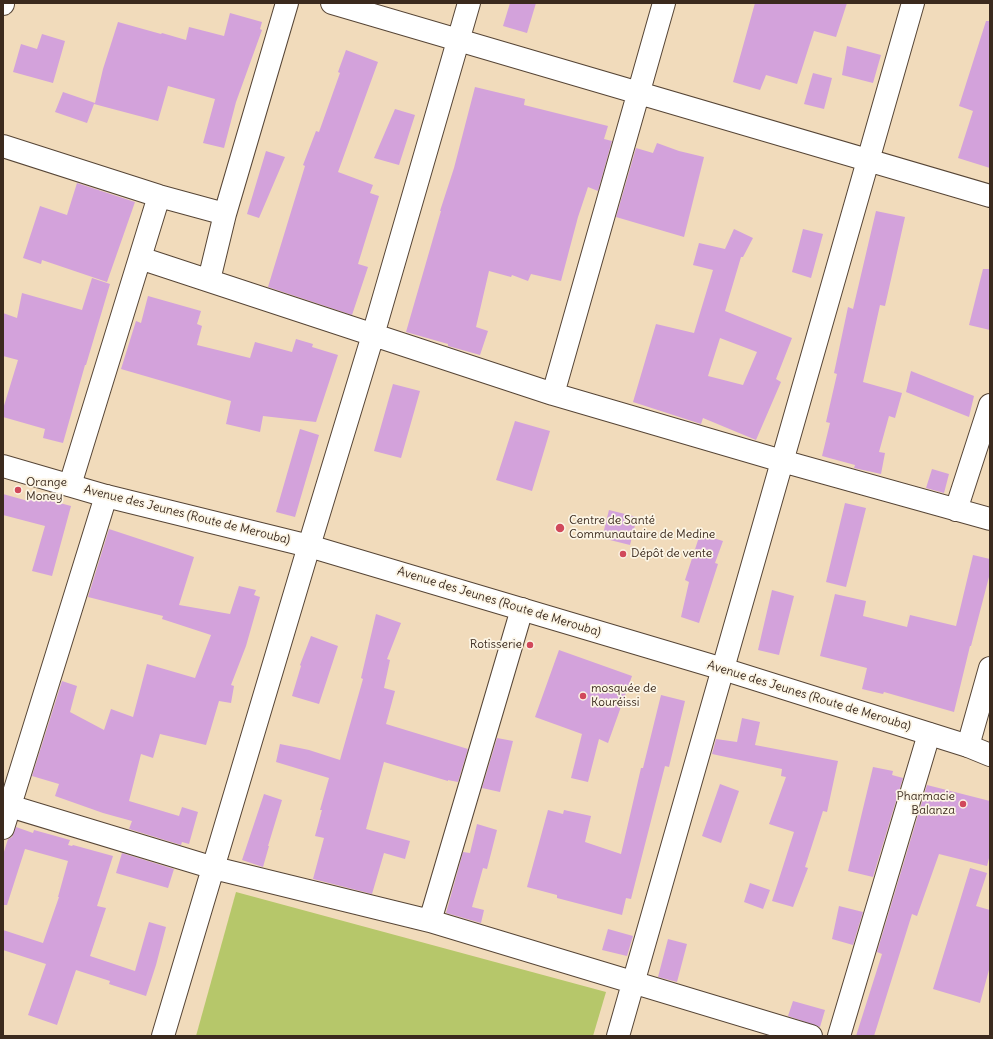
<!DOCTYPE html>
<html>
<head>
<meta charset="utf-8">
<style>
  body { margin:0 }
  #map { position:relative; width:993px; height:1039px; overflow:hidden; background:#f1dbbb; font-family:Delius,sans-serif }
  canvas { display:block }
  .frame { position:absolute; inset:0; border:4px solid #3b2a1e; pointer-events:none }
</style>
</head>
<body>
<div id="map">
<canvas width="993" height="1039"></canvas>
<div class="frame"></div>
</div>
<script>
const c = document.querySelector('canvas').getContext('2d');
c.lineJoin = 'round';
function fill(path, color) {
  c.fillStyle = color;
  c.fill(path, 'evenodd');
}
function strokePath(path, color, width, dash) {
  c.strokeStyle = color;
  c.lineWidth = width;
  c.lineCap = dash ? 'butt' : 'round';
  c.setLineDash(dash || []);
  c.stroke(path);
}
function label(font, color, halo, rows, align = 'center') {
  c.font = font + ' Delius,sans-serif';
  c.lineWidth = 3.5;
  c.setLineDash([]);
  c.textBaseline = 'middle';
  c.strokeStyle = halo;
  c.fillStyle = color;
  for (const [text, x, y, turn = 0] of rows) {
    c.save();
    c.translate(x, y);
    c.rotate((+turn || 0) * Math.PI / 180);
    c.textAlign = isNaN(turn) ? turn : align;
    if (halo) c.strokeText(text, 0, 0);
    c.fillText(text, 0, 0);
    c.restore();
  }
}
fill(new Path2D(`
  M236,892l370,100 -13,44h-397z`), '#b6c76a');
fill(new Path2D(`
  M510,3h26l-9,30 -24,-7z
  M755,3h92l-11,34 -22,-6 -17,53 -31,-9 -6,15 -27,-8z
  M230,13l32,9 -2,7 2,1 -26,72 -12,46 -21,-5 12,-44 -47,-13 -10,35 -64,-17 -7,19 -32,-11 8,-20 32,11 8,-34 15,-47 43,12 1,-1 24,7 3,-13 35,9z
  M986,21h4v147l-32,-10 15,-47 -14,-5z
  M42,34l23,7 -12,42 -40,-11 8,-28 16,5z
  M847,46l34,9 -8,28 -31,-8z
  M346,50l32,12 -40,110 35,13 -3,8 9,3 -21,68 10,3 -16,48 -84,-28 37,-121 -2,-1 13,-34 3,1 21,-59 -2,-1z
  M813,73l19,5 -8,31 -20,-5z
  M475,87l50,12 -1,6 84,21 -4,13 8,2 -14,50 -10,-4 -10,30 -17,64 -30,-7 -3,7 -16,-6 -1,2 -22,-6 -13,56 12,4 -8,24 -32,-9v-2l-42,-12 35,-121h-1l14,-43z
  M395,109l20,6 -16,50 -25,-7z
  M657,143l22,8 25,6 -20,80 -68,-20 20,-69 17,5z
  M266,151l19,6 -26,61 -12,-4z
  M77,183l58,19 -28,80 -65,-22 -1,4 -18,-6 17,-52 27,9z
  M876,211l29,6 -20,89 -5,-1 -17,77 39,11 -7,25 -6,-2 -10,36 6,1 -4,21 -27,-6 1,-3 -33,-9 8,-33 -4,-1 11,-48 -3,-1 14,-66 5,2z
  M734,229l19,9 -10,19h-2l-16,54 67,27 -16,41 5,3 -25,58 -53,-22 -2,6 -68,-22 23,-78 38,9 19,-63 -20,-5 6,-22 26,6zM720,338l37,14 -14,33 -35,-9z
  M803,229l20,5 -12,44 -19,-6z
  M983,269h7v61l-21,-5z
  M92,278l18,6 -24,81h-1l-22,78 -20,-5 2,-9 -42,-12v-8l15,-49 -15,-4v-43l14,5 5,-25 60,17z
  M148,296l53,15 -4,13 5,2 -5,19 53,13 5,-16 37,10 4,-13 17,5 -1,3 26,8 -22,67 -53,-6 -3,16 -34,-8 5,-23 -110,-32 15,-48 5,2z
  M911,371l63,25 -5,21 -63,-25z
  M393,384l27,7 -19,67 -27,-7z
  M515,421l35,10 -18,60 -36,-11z
  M300,429l19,6 -24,82 -19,-5z
  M932,469l17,5 -5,19 -18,-5z
  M3,494l25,7 2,-6 41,11 -19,70 -20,-5 13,-45 -42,-11z
  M845,503l21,5 -20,79 -20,-5z
  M609,510l28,7 -7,28 -28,-7z
  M109,529l85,28 -15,48 51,9 9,-28 17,4 -2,5 6,2 -14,49 -15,39 3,1 -3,17 -12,-2 -13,44 -46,-11 -7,24 -12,-4 -12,47 50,15 3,-9 16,5 -9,32 -7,-2 -1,3 -52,-16 3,-8 -29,-8 -48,-17 4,-12 -27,-8 30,-95 15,5 -7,26 34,18 7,-21 22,8 14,-53 48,14 16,-43 -49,-16 1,-3 -75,-19z
  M700,534l23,7 -8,22 3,1 -19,59 -18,-6 8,-35 -4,-2z
  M973,555l17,4v14l-19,73h-1l-16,66 -70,-20 -1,2 -21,-5 5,-21 -47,-12 15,-62 31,7 -3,15 44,11 3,-12 46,11z
  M772,590l22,6 -15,59 -21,-5z
  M376,614l25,9 -14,36 3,1 -6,28 11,3 -9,33 82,25 -10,33 -10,-2v1l-64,-19 -18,67 44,12 -5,18 -21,-6 -12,41 -59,-15 11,-41 -9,-2 7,-26h-2l9,-32 -53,-16 4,-18 29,6 31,10 23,-81 -2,-1z
  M311,636l27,10 -19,58 -27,-8 9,-30 -1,-1z
  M559,650l73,26 -24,67 -9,-4 -11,43 -17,-4 11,-44 -47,-17z
  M661,695l24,6 -16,66 -4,-1 -34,133 -5,-1 -4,17 -65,-17v-3l-30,-8 21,-77 15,4 1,-4 27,6 -6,26 36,12 20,-86h2z
  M742,718l18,4 -5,23 83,16 -11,51 -4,-1 -18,56 3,1 -15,39 -21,-6 22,-69 -25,-8 17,-47 -5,-1 1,-7 -70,-15 4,-15 21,3z
  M497,738l16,3 -13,51 -18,-4z
  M873,767l20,4 -1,4 11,3 -30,99 -25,-6z
  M720,784l19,7 -18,52 -19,-7z
  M927,785l63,16v53l-3,12 -48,-12 -22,62 -5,-2 -38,122h-18l26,-82 -5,-2z
  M264,794l18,6 -14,46h1l-6,21 -21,-7z
  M477,824l20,6 -10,39 -4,-1 -11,39 12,3 -3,13 -35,-10 17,-61 7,1z
  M16,827l17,6 1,-3 36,10 -2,5 4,1 1,-1 40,11 -16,50 9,2 -16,48 45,15 14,-49 17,5 -10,38 -10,31 -37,-12 1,-3 -34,-11 -19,55 -29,-10 18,-51 -43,-14v-20l40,13 16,-46h-1l10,-36 -43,-12 -18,56h-4v-50l5,-16 4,-2z
  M122,853l52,16 -6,19 -52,-15z
  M970,868l17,5 -11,33 14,4v56l-10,37 -47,-14z
  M750,883l20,7 -7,19 -19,-7z
  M839,906l24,6 -10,33 -21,-6z
  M608,929l25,7 -6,20 -25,-6z
  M668,939l19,5 -10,38 -19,-5z
  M793,1001l32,9 -5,17 -32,-11z`), '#d3a2db');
const street = new Path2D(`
  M332,3l658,193
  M3,146l156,50 66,18
  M140,258l413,136 229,67 208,58
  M209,280l16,-66 62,-211
  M553,394l111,-391
  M70,485l89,-289
  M956,510l34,-105
  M968,746l22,-78
  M3,804l211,64 216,53 381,115
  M3,828l103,-332
  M430,921l92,-312
  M163,1036l146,-490 64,-211 96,-332
  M618,1036l295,-1033
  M839,1036l90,-302`);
const secondary = new Path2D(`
  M3,466l103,30 203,50 414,123 245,77 22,9`);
const primary = new Path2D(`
  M3,4v-1`);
strokePath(street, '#564536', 24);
strokePath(secondary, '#564536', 24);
strokePath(primary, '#564536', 24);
strokePath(street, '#fff', 22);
strokePath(secondary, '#fff', 22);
strokePath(primary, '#fff', 22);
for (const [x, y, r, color] of [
  [18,490,4,"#d1495b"],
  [560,528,5,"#d1495b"],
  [623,554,4,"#d1495b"],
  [530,645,4,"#d1495b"],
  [583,696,4,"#d1495b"],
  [963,804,4,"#d1495b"]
]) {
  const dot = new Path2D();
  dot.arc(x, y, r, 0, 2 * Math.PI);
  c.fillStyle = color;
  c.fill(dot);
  strokePath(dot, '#fcf5e5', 1.5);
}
label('12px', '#3b2a1e', '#fcf5e5', [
  ["Orange",26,483],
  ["Money",26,497],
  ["Centre de Santé",569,521],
  ["Communautaire de Medine",569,535],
  ["Dépôt de vente",631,554],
  ["Rotisserie",522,645,"right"],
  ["mosquée de",591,689],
  ["Kouréissi",591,703],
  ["Pharmacie",955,797,"right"],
  ["Balanza",955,811,"right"]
], 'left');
label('12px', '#3b2a1e', '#fcf5e5', [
  ["Avenue des Jeunes (Route de Merouba)",187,515,14],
  ["Avenue des Jeunes (Route de Merouba)",499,602,17],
  ["Avenue des Jeunes (Route de Merouba)",809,696,17]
]);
</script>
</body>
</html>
